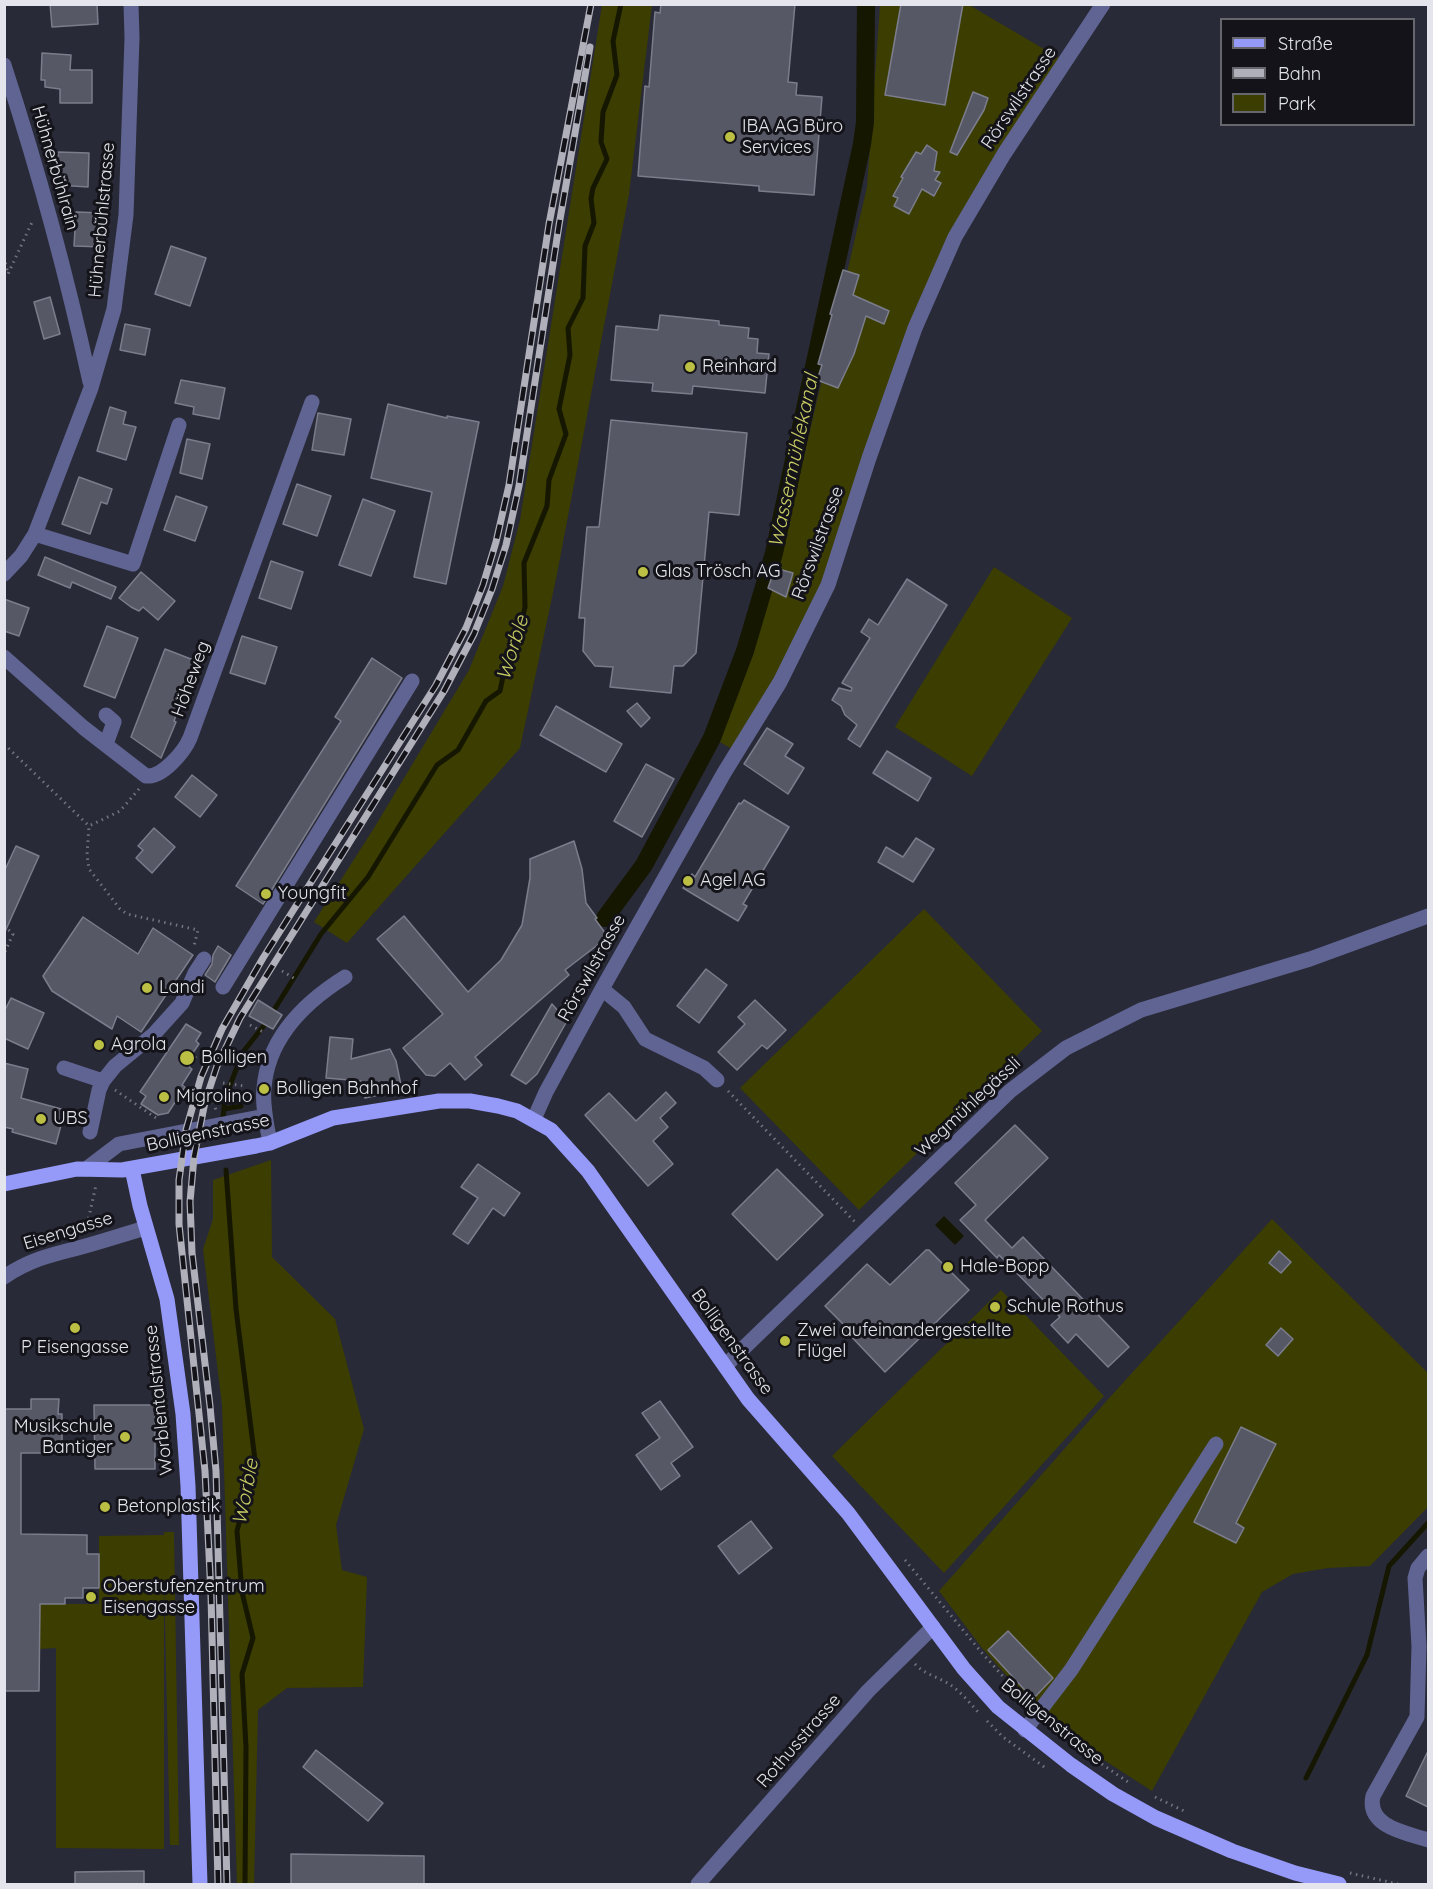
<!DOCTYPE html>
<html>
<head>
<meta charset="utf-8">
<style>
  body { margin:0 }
  #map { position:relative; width:1433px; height:1889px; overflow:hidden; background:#292a37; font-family:Quicksand,sans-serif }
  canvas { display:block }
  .frame { position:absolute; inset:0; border:6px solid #e3e4ec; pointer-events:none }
  .legend { position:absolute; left:1220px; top:18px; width:195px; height:108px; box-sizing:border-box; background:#131319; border:2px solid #66676d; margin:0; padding:8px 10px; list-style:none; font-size:18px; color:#e3e4ec }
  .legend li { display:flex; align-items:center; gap:12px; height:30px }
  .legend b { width:30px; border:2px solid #66676d }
</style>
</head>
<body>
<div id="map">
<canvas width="1433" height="1889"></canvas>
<div class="frame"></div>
<ul class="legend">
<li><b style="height:8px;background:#959af9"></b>Straße</li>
<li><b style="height:8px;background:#afb0b9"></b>Bahn</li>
<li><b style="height:16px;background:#3c3d00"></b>Park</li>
</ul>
</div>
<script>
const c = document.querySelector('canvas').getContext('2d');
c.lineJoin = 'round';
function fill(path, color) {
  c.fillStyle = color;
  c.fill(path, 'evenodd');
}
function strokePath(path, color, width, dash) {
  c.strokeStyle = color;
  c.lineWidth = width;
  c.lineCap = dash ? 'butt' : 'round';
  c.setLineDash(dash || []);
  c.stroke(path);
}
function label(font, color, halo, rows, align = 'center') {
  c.font = font + ' Quicksand,sans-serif';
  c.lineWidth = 6;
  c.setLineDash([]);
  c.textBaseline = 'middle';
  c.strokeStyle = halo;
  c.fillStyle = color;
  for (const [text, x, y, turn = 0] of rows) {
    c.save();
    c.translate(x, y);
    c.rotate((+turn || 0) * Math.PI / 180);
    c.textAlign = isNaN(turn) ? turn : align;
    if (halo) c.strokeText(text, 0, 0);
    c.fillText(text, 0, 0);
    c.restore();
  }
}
fill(new Path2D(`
  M602,5h50l-23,189 -72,380 -37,174 -173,195 -33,-21 60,-94 95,-158 34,-84 17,-66z
  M880,5h89l97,57 -111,175 -127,348 -91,167 -19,-11 34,-89 29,-98 86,-367z
  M994,567l78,51 -100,158 -77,-49z
  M924,909l118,122 -183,179 -119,-122z
  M271,1160l1,97 63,62 29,110 -28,96 6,45 25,7 -4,110 -76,1 -29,22 -4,174h-17l-15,-479 -19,-156 10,-30v-39z
  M1272,1219l156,154v134l-58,59 -42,2 -35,6 -31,18 -110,199 -101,-65 -69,-78 -43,-57 172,-195z
  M1001,1290l103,106 -160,177 -112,-117z
  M164,1532h10l5,313h-9l-6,-269v273l-108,-1v-200l-17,1 1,-45h59v-68l65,-1z`), '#3c3d00');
fill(new Path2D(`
  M944,1216l20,20 -9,9 -20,-20z`), '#161701');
strokePath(new Path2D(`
  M224,1109l17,-3
  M223,1118l2,-20 18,-46 23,-29 55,-89 47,-57 69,-112 21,-15 28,-49 14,-10 8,-39 12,-23 5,-22 -1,-44 23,-57 2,-26 17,-46 -7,-25 11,-54 -2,-27 15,-30 2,-52 9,-23 -3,-24 2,-11 14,-29 -6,-17 2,-30 14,-37 -4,-34 8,-37
  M226,1170l10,139 19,151 -18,71 5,61 11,46 -11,36 4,73 -1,137
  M1306,1778l61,-123 22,-89 39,-43`), '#161701', 5);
strokePath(new Path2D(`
  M605,918l39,-53 68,-127 33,-87 29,-98 88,-409 3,-22 1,-118`), '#161701', 18);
const building = new Path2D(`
  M50,4h47l1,20 -46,3z
  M661,4h134l-7,78 9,1 -1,12 26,2 -8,98 -55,-4v-5l-121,-10 7,-90 4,1 6,-75 5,1z
  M901,4h62l-18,101 -60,-10z
  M42,53l29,2 -1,15h22v33h-32v-14l-15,-2v-7h-4z
  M973,92l15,6 -4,12 -27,45 -7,-3z
  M927,145l10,7 -3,19 6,1 -5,8 6,3 -7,13 -12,-7 -13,25 -15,-8 4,-8 -5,-2 10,-18 -2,-1 15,-25 5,2z
  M58,152l31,1 -1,34 -31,-2z
  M76,212l28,1 -1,34 -29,-1z
  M171,246l35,12 -16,48 -35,-12z
  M843,270l16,5 -6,20 36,16 -5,13 -18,-8 -12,38 -16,34 -21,-8 5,-15 -4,-1 14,-49 -2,-1z
  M50,297l10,37 -16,5 -10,-37z
  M660,315l59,6v4l30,3 -1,10 10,1 -1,14 12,1 -4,39 -72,-7 -1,8 -40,-3 1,-8 -42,-3 5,-54 42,4z
  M125,324l25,5 -5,26 -25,-5z
  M181,380l44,8 -6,31 -26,-5 1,-7 -19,-4z
  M388,404l59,14v-2l32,6 -33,162 -32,-7 18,-85 -61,-14z
  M110,407l16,5 -3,12 13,3 -10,33 -29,-9z
  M318,413l33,6 -7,36 -32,-5z
  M611,420l136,13 -8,82 -30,-3 -13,141 -13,13h-9l-3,27 -61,-6 3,-20 -18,-1 -12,-15 2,-33h-6l8,-91h12z
  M187,439l23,5 -8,35 -22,-6z
  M79,477l33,12 -5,15 -6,-2 -11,32 -28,-10z
  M297,484l34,12 -14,40 -34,-12z
  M176,496l31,11 -12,34 -31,-11z
  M363,499l32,12 -24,65 -32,-11z
  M45,557l71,30 -5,12 -39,-17 -2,6 -32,-13z
  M271,561l32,11 -12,37 -32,-11z
  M775,568l18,5 -7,24 -18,-9z
  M141,572l34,29 -17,19 -15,-13 -4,4 -8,-4 -12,-9z
  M907,579l40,26 -87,142 -12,-8 9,-14 -12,-10 -4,-9 -9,-6 7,-12 12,3 1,-3 -10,-5 28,-45 -9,-6 8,-13 9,6z
  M4,599l25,9 -10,28 -15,-5z
  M107,626l31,12 -23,60 -31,-12z
  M242,636l35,11 -12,37 -35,-11z
  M165,649l31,12 -22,60 2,1 -15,36 -30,-21z
  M372,658l30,20 -139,226 -27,-18 105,-165 -6,-4z
  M637,703l13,15 -9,9 -14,-16z
  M556,706l66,38 -16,28 -66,-37z
  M767,728l26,16 -8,12 19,12 -16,26 -44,-30z
  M887,751l44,27 -13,23 -45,-28z
  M646,764l28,15 -32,58 -28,-16z
  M192,775l25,20 -17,22 -25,-20z
  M744,800l45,27 -46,77 4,2 -9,15 -55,-33 9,-14 3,3 44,-74 2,1z
  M154,828l21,19 -23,26 -16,-15 7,-8 -5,-4z
  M916,838l18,11 -21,33 -35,-20 8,-15 17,10z
  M574,841l8,28 4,34 11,15 -2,1 13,18 -43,33 4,5 -94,82 7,8 -17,15 -15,-17 -15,13 -9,-1 -23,-27 40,-34 -66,-75 27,-23 64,76 33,-32 21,-35 8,-47v-19z
  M16,846l23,10 -35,78v-62z
  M83,917l55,37 15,-26 40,27 -52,77 -24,-16 -5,13 -60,-38 -9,-15z
  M218,946l13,9 -16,27 -10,-7 7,-11 1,-9z
  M706,969l21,16 -28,38 -22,-17z
  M11,998l33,15 -16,36 -24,-11v-26z
  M258,1000l24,15 -9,14 -24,-13z
  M755,1000l31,30 -19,19 -5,-4 -25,25 -19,-18 27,-28 -7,-7z
  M552,1004l15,17 -30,53 -11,10 -15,-9z
  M186,1024l15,9 -5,8 3,3 -7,10 4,3 -7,10 3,2 -10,16 3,2 -17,26 -10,2 -17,-11 5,-8 -6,-4z
  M330,1037l23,2 -2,20 39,-10 6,12 6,29 -37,8 -4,-17 -35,-3z
  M4,1063l24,6 -7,29 44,12 -9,34 -44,-12 1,-3 -9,-2z
  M666,1092l10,11 -16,15 8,9 -15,14 20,23 -25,22 -63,-71 24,-22 27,28z
  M1015,1125l33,33 -63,62 27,28 11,-11 106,110 -21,20 -32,-33 -8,9 -17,-18 9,-8 -61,-62 -2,3 -37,-38 16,-15 -21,-22z
  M478,1164l42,29 -16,23 -11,-8 -25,36 -15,-10 25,-36 -17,-11z
  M777,1169l46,46 -46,45 -45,-46z
  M926,1250h3l40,40 -84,82 -40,-42 2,-2 -22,-22 42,-42 23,21z
  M1279,1251l12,11 -10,11 -12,-10z
  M1281,1328l12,11 -15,17 -12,-11z
  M31,1399h28l-1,15h4v39h-41v81l66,1v19h12v34h-16v10h-18v6h-25l-1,87h-35v-282h27z
  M660,1401l33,46 -22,16 9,13 -19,14 -25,-35 24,-17 -18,-25z
  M94,1405h61v64h-60z
  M1241,1427l35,17 -40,79 8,5 -8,15 -42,-21z
  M751,1521l21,27 -33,26 -21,-28z
  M1008,1631l45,47 -20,21 -45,-49z
  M316,1750l67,53 -15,18 -65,-54z
  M1428,1751v56l-22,-11z
  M291,1854l133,2v28h-133z
  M144,1871v13h-69v-12z`);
fill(building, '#565865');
strokePath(building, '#7b7d8c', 1.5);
strokePath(new Path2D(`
  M4,257l4,17 25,-54
  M4,744l85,82
  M139,789l-19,22 -31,15 -2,29 2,14 31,40 7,5 71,16 -4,16
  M4,858l2,-4
  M4,926l9,8 -9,20
  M282,971l15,9
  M250,1025l15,8
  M236,1053l16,5
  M223,1083l22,3
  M115,1090l44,30
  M728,1091l127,131
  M214,1102l2,9
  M86,1230l10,-45
  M905,1560l77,93 45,50
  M915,1664c9,10 23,13 34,20 11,7 20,18 29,28
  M987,1721l16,16 44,32
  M1077,1747l51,35
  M1155,1797l29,14
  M1350,1873l48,11`), '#73747f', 3, [1.5, 4.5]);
strokePath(new Path2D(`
  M4,65c34,104 63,211 86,317
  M35,534l98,30 46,-139
  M4,574l17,-18 14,-22 56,-146 23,-79 12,-94 6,-177 -1,-34
  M4,657l80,71 62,48c16,2 38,-24 44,-38l122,-336
  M106,744l8,-22 -8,-7
  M223,987l189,-306
  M602,989l22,18 21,32 59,29 13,12
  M64,1068l39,13
  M534,1119l12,-27 56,-103 122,-216 56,-91 48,-97 41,-127 46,-130 40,-91 49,-83 99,-150
  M90,1132l9,-42 4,-9 12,-15 39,-32 28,-31 13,-30 9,-14
  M270,1143c-3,-18 -8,-37 -6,-55 4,-51 41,-86 81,-111
  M86,1169l33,-25 146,-28
  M4,1277c25,-17 46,-22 74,-29 23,-6 46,-14 68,-20
  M725,1366l285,-275 56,-43 75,-38 169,-51 118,-43
  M1428,1556l-10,12 -3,10 4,68 -2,71 -44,79c-7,31 34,37 55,44
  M1025,1730l46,-60 145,-226
  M698,1884l170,-193 65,-64`), '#606492', 15);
strokePath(new Path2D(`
  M132,1169l8,37 27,93 16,115 5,72 12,398
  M4,1184l73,-15 45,1 134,-24 14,-3 63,-25 106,-17h31l28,5 19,5 34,19 37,41 160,228 100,114 116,156 34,38 73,58 42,29 43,24 76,33 63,22 44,11`), '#959af9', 15);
const rail = new Path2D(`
  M218,1884l-7,-289 -6,-124 -26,-247v-44l7,-50 15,-53 21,-48 41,-71 173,-273 30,-57 17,-43 13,-43 13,-57 40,-261 42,-220
  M227,1884l-11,-413 -6,-65 -18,-153 -2,-51 4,-45 11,-55 12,-36 23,-48 204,-327 30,-57 18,-45 14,-44 13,-59 40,-261 31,-178`);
strokePath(rail, '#afb0b9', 7);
strokePath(rail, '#131319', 4.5, [14]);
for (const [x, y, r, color] of [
  [730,137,6,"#bbc044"],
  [690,367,6,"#bbc044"],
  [643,572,6,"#bbc044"],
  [688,881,6,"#bbc044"],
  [266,894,6,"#bbc044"],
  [147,988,6,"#bbc044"],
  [99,1045,6,"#bbc044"],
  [187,1058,8,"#bbc044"],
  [264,1089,6,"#bbc044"],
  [164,1097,6,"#bbc044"],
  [41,1119,6,"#bbc044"],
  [948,1267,6,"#bbc044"],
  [995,1307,6,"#bbc044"],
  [75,1328,6,"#bbc044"],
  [785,1341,6,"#bbc044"],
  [125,1437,6,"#bbc044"],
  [105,1507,6,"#bbc044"],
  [91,1597,6,"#bbc044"]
]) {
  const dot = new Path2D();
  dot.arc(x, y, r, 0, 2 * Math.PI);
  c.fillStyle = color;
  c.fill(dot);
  strokePath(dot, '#131319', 2);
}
label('18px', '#e3e4ec', '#131319', [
  ["Rörswilstrasse",1019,98,-56],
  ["Hühnerbühlrain",55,168,74],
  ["Hühnerbühlstrasse",102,220,-85],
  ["Rörswilstrasse",818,543,-70],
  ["Höheweg",191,679,-70],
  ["Rörswilstrasse",592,968,-61],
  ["Wegmühlegässli",968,1107,-43],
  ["Bolligenstrasse",208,1133,-12],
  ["Eisengasse",68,1231,-17],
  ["Bolligenstrasse",732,1342,54],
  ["Worblentalstrasse",159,1400,-96],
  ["Bolligenstrasse",1052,1722,39],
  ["Rothusstrasse",799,1741,-49]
]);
label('18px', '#e3e4ec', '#131319', [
  ["IBA AG Büro",742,127],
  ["Services",742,148],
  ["Reinhard",702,367],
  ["Glas Trösch AG",655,572],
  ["Agel AG",700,881],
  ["Youngfit",278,894],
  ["Landi",159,988],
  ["Agrola",111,1045],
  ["Bolligen",201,1058],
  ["Bolligen Bahnhof",276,1089],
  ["Migrolino",176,1097],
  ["UBS",53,1119],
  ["Hale-Bopp",960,1267],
  ["Schule Rothus",1007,1307],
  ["Zwei aufeinandergestellte",797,1331],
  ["Flügel",797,1352],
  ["P Eisengasse",75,1348,"center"],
  ["Musikschule",113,1427,"right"],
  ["Bantiger",113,1448,"right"],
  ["Betonplastik",117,1507],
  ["Oberstufenzentrum",103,1587],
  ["Eisengasse",103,1608]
], 'left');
label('italic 20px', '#c9cd63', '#131319', [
  ["Wassermühlekanal",794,461,-78],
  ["Worble",513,648,-73],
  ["Worble",246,1492,-79]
]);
</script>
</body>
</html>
